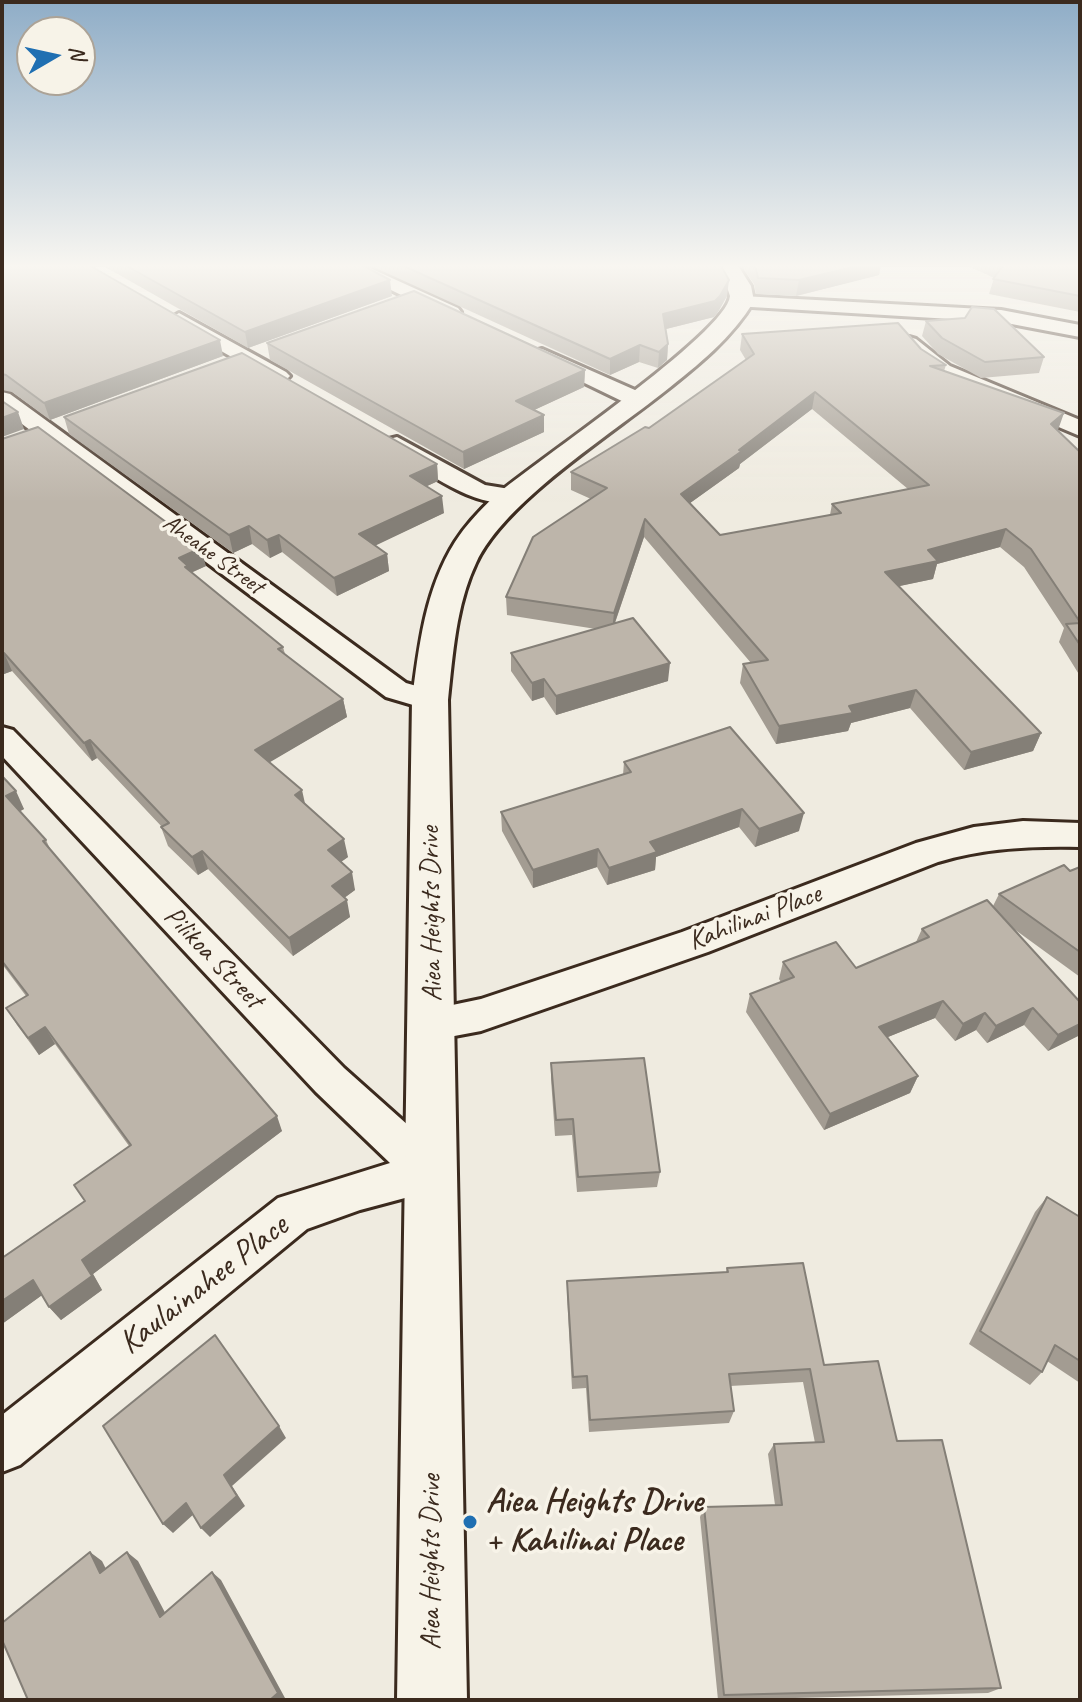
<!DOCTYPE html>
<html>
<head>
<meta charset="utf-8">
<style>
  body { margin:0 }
  #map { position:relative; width:1082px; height:1702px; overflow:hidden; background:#efebe0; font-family:Caveat,sans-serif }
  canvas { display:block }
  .frame { position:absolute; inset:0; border:4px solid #3b2a1e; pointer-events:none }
  .north { position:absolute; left:16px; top:16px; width:80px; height:80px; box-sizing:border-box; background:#f7f3e8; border:2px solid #aca397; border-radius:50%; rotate:81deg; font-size:22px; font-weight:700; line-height:32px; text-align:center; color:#3b2a1e }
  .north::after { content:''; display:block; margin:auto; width:28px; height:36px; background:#1f6fb2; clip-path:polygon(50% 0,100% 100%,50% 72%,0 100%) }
</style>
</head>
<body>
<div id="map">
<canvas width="1082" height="1702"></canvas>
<div class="frame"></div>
<div class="north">N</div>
</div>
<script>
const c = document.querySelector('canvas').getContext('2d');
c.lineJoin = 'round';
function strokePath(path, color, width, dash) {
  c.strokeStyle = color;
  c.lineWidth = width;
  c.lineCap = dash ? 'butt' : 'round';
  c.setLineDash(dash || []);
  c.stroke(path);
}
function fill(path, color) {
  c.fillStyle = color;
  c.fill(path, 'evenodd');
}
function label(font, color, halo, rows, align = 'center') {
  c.font = font + ' Caveat,sans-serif';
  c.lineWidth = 7;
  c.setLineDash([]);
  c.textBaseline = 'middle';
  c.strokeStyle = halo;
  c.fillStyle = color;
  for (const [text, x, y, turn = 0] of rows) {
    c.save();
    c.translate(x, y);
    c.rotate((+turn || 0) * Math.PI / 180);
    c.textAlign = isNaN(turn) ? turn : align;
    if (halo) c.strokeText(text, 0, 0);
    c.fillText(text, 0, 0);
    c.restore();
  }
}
const minor = new Path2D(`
  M338,264h23l97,44 3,4 -10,6 -7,-2z
  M742,296l259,14 79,15v12l-79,-15 -266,-16 -3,-4z
  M179,313l107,59 4,4 -4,4h-14l-100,-57 -3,-4z
  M909,337l7,2 34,27 130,54v16l-145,-61 -19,-13 -17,-19z
  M542,349l102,45 3,5 -11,7 -8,-2 -93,-45 -3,-4 3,-4z
  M2,392l8,2 396,289 35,10 4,7 -4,7 -11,3 -44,-13 -384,-288z
  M397,437l88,48 37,6 3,5 -3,5c-46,12 -96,-31 -133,-52l-3,-5 3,-5z
  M2,727l11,3 331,338 102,91 6,14 -6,14 -86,23 -53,19 -287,236 -18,7v-57l276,-217 112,-35 -74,-71 -314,-336z
  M1023,821l57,2v24c-50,-1 -94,1 -142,15l-230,90 -227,79 -48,9 -14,-4 -5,-12 5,-12 62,-13 201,-67 234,-89 58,-16z`);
const tertiary = new Path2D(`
  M714,264h23l14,22 3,15c-22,37 -56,64 -90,91 -54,43 -160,110 -188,171 -20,42 -23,91 -28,137l19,1000h-70l15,-1000c7,-54 13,-110 43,-158 11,-17 25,-32 40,-46 38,-33 232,-163 235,-200l-5,-15z`);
strokePath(minor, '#3b2a1e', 6);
strokePath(tertiary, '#3b2a1e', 6);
fill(minor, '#f7f3e8');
fill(tertiary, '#f7f3e8');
fill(new Path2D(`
  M2,264l221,92 -173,64 -38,-28 -10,-2z
  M100,264h260l32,32 -144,52z
  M367,264h353l7,32 -9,16 -4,5 -48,12 2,15 -1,16 -9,8 -19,-6 -29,13z
  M740,264h141l-2,11 -83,21 -40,-2 -2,-10z
  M964,264h116v48l-91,-18 5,-16z
  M926,321l118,36 -5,16 -58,5 -43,-24 -16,-18z
  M742,334l179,15 25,16 -2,6 114,59 22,22v224l-21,-34 5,-14 -40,-61 -24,-20 -63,17 -4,15 -34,7 142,147 -8,18 -69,19 -54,-62 -59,15 -3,8 -72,13 -36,-61 3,-19 8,-1 -107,-126 -29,86 53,58 -112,34 -12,-18 -12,4 -21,-30v-18l85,-24 -89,-14 -1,-18 85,-98 -20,-9v-18l78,-44 97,-68 -6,-10zM812,409l96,80 -76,15 -2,11 -110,20 -30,-32 49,-35 1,-4z
  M267,343l318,27 -1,17 -50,23 10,22 -80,37 -194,-109z
  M64,417l373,47 1,17 -11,5 17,27 -69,32 12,9 2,17 -52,25 -55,-44 -12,6 -18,-14 -19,9 -164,-119z
  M2,439l204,127 -15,7 92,74 2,7 58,45 4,18 -78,45 79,95 -7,5 14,28 -11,8 6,19 -57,39 -85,-87 -10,6 -30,-29 -7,-19h1l-65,-69 -5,3 -80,-90 -8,3 -2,-1z
  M624,762l175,69 -44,16 -16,-20 -83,30 -1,13 -48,15 -10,-18 -64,21 -31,-57 -1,-19 122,-37z
  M2,776l22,33 -4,2 26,29 5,11 231,280 -189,143 9,16 -41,30 -12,-13 -7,-12 -40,29v-66l83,-57 44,-55 -74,-102 -16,11 -22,-30 -11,-17 20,-12 -24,-32z
  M1080,867v110l-66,-48 66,73v33l-32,16 -24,-26 -37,18 -11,-13 -21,11 -20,-23 -47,19 30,39 -8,17 -86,37 -78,-118 4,-18 31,-12 -2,-3 4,-17 73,6 60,-26 6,-13 71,-23 6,-12z
  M551,1063l109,109 -3,15 -80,5 -5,-57 -17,1 -4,-57z
  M1047,1197l33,20v166l-33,-22 -5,11 -12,13 -61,-41 66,-132z
  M727,1268l97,97 73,76 104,247 -13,5 -270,7 -18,-183 4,-10 71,-2 -7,-51 6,-10 41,-1 -12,-61 -73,4 4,25 -5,12 -140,9 -3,-44 -14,1 -5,-94v-14l159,-9z`), '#a39c92');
fill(new Path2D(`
  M866,264h15l-2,11 -83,21 3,-16z
  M390,280l2,16 -144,52 -3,-16z
  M729,280l-2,16 -9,16 -4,5 -52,13 1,-16z
  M220,340l3,16 -173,64 -6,-17z
  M668,344l-1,16 -9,8 1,-16z
  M640,345l-1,17 -29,13v-16z
  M585,370l-1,17 -67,31 -1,-17z
  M815,392l-3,17 -72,55 -1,4 -60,43 2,-17z
  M18,412l6,17 -22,8v-19z
  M1064,413l-6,17 -7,-6z
  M544,415v17l-80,37 -1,-17z
  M437,464l1,17 -26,12 -2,-17z
  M442,496l2,17 -82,39 -3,-18z
  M645,519l-1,18 -32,94 2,-18z
  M249,526l3,18 -19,9 -4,-18z
  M1006,529l-6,18 -63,17 -4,15 -52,11 4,-18 43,-22z
  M279,535l3,17 -12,6 -3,-18z
  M201,548l5,18 -16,7 3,11 -14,-26z
  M387,554l2,17 -52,25 -3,-18z
  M2,653h2l8,18 -8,3 -2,-3z
  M670,663l-2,18 -112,34v-19z
  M544,679v18l-12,4v-18z
  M916,690l-6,18 -59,15 -3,8 -72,13 3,-18 70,-20z
  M343,699l4,18 -87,51 -5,-18z
  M1041,733l-8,18 -69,19 7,-18z
  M90,740l7,18 -5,3 -8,-18z
  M302,790l4,18 -11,-13z
  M16,791l8,18 -9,5 -9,-18z
  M742,809l-3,18 -83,30 -1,13 -48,15 2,-17 41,-26z
  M804,813l-5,18 -44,16 4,-18z
  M344,839l4,18 -16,11 -4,-18z
  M598,849l-1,18 -64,21v-18z
  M202,851l6,18 -10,6 -6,-18z
  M352,872l3,18 -19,14 -4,-18z
  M347,900l3,17 -57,39 -4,-18z
  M943,1001l-8,17 -62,25 6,-16z
  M1033,1008l-9,17 -37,18 9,-17z
  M985,1013l-9,17 -21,11 8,-17z
  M1080,1024v11l-32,16 10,-16z
  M45,1027l10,17 -16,11 -11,-17z
  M918,1076l-8,17 -86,37 6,-16z
  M277,1116l5,15 -189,143 9,16 -41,30 -12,-13 33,-47z
  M33,1280l12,13 -43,31v-23z
  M279,1426l7,12 -54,48 13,20 -35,31 -9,-9 23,-53z
  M186,1503l9,10 -22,20 -10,-9z
  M90,1552l12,9 10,20 -12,-8z
  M127,1552l11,9 33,63 -11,-7z
  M212,1572l9,8 64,118 -2,2h-13z`), '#847f77');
const building = new Path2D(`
  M2,264h85l133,76 -176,63 -38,-28 -4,-1z
  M123,264h237l30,16 -145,52z
  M399,264h321l9,16 -9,16 -5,5 -52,13 5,30 -9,8 -19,-7 -30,14z
  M752,264h114l-67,16 -41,-2 -2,-9z
  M998,264h82v32l-87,-17 10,-13z
  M414,291l171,79 -69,31 28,14 -81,37 -196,-109z
  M972,307l22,2 50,48 -59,5 -43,-24 -16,-17 39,-3z
  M898,323l23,26 25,16 -16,1 134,47 -13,11 29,28v170l-49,-73 -25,-20 -78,21 10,11 -53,11 156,161 -70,19 -55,-62 -67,16 4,7 -74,13 -36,-62 25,-4 -123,-141 -31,94 -108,-16 27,-60 74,-49 -36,-16 74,-45 4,1 105,-74 -12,-20zM815,392l114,93 -97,19 9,9 -121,22 -39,-41 61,-43 -3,-1z
  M242,353l195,111 -27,12 32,20 -83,38 28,20 -53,24 -55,-43 -12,5 -18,-14 -20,9 -165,-118z
  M2,401l16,11 -16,6z
  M38,427l163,121 -22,10 9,8 -3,1 98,80 -5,2 65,50 -88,51 47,40 -7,5 49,44 -16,11 24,22 -20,14 15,14 -58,38 -87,-87 -10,6 -31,-30 8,-4 -79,-83 -6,3 -80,-90h-2v-214z
  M633,618l37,45 -114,33 -12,-17 -12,4 -21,-30z
  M1080,623v22l-14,-21z
  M730,727l74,86 -45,16 -17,-20 -92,33 7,10 -48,16 -11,-19 -65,21 -32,-58 130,-40 -7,-10z
  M2,776l14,15 -10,5 40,44 -3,1 234,275 -195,144 10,16 -43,31 -16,-27 -31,21v-43l83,-57 -11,-16 57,-40 -86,-118 -17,11 -22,-30 22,-13 -26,-34z
  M1064,865l6,6 10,-4v85l-81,-58z
  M987,900l93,102v22l-22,11 -25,-27 -37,18 -11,-13 -22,11 -20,-23 -64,26 39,49 -88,38 -80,-120 44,-17 -11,-15 53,-20 20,26 73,-31 -7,-8z
  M644,1058l16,114 -82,5 -5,-58 -17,1 -5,-57z
  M1047,1197l33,20v144l-25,-16 -13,27 -62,-41z
  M803,1263l21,102 54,-4 19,80 45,-1 59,248 -277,7 -20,-188 78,-2 -8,-61 50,-2 -14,-73 -81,5 5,37 -144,9 -3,-44 -14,1 -6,-96 161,-9 -1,-4z
  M215,1335l64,91 -55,49 13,21 -36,32 -15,-25 -23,21 -60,-98z
  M90,1552l10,21 27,-21 33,65 52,-45 66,121 -8,7h-242l-26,-60v-17z`);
fill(building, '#bdb5aa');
strokePath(building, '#847f77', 2);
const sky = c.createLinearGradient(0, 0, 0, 502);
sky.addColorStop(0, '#8fadc7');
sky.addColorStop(0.53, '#f8f6f1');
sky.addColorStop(1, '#f8f6f100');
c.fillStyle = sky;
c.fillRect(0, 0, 1082, 502);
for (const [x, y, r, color] of [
  [470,1522,8,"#1f6fb2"]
]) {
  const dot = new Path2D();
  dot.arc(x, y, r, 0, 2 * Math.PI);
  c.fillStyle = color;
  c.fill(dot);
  strokePath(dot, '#f7f3e8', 3);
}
label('24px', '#3b2a1e', '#f7f3e8', [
  ["Aheahe Street",213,555,36]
]);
label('28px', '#3b2a1e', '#f7f3e8', [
  ["Aiea Heights Drive",432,914,-91],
  ["Kahilinai Place",755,918,-21],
  ["Pilikoa Street",213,958,46],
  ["Aiea Heights Drive",432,1562,-90]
]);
label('34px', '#3b2a1e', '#f7f3e8', [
  ["Kaulainahee Place",204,1285,-38]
]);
label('bold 34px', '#3b2a1e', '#f7f3e8', [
  ["Aiea Heights Drive",486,1502],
  ["+ Kahilinai Place",486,1541]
], 'left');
</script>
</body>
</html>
